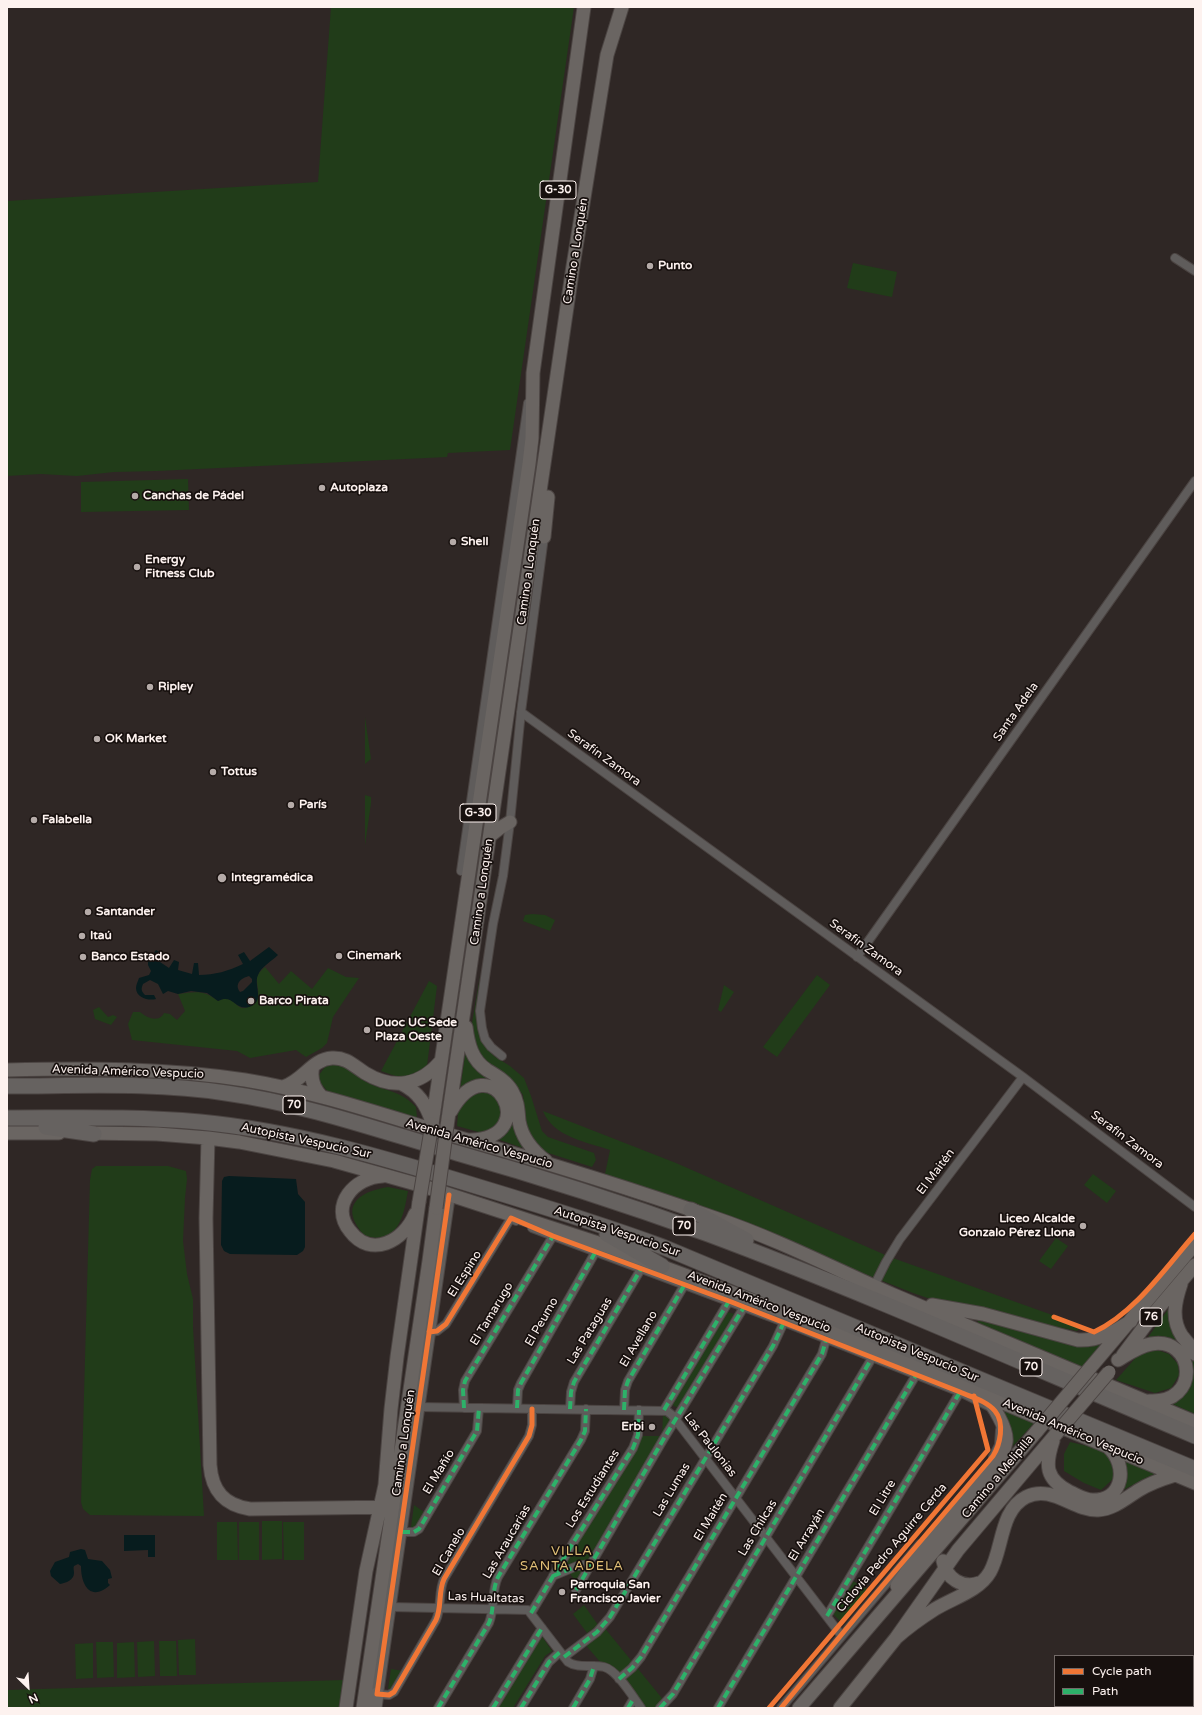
<!DOCTYPE html>
<html>
<head>
<meta charset="utf-8">
<style>
  body { margin:0 }
  #map { position:relative; width:1202px; height:1715px; overflow:hidden; background:#2f2725; font-family:"Varela Round",sans-serif }
  canvas { display:block }
  .frame { position:absolute; inset:0; border:8px solid #fdf2ef; pointer-events:none }
  .legend { position:absolute; left:1054px; top:1655px; width:140px; height:52px; box-sizing:border-box; background:#17100e; border:1px solid #736a68; margin:0; padding:5px 7px; list-style:none; font-size:12px; color:#fdf2ef }
  .legend li { display:flex; align-items:center; gap:8px; height:20px }
  .legend b { width:20px; border:1px solid #736a68 }
  .north { position:absolute; left:8px; top:1667px; width:40px; height:40px; -webkit-text-stroke:3px #17100e; paint-order:stroke; rotate:155deg; font-size:11px; font-weight:700; line-height:16px; text-align:center; color:#fdf2ef }
  .north::after { content:''; display:block; margin:auto; width:14px; height:18px; background:#fdf2ef; clip-path:polygon(50% 0,100% 100%,50% 72%,0 100%) }
</style>
</head>
<body>
<div id="map">
<canvas width="1202" height="1715"></canvas>
<div class="frame"></div>
<ul class="legend">
<li><b style="height:5px;background:#f07635"></b>Cycle path</li>
<li><b style="height:5px;background:#2db169"></b>Path</li>
</ul>
<div class="north">N</div>
</div>
<script>
const c = document.querySelector('canvas').getContext('2d');
c.lineJoin = 'round';
function fill(path, color) {
  c.fillStyle = color;
  c.fill(path, 'evenodd');
}
function strokePath(path, color, width, dash) {
  c.strokeStyle = color;
  c.lineWidth = width;
  c.lineCap = dash ? 'butt' : 'round';
  c.setLineDash(dash || []);
  c.stroke(path);
}
function label(font, color, halo, rows, align = 'center') {
  c.font = font + ' "Varela Round",sans-serif';
  c.lineWidth = 3.5;
  c.setLineDash([]);
  c.textBaseline = 'middle';
  c.strokeStyle = halo;
  c.fillStyle = color;
  for (const [text, x, y, turn = 0] of rows) {
    c.save();
    c.translate(x, y);
    c.rotate((+turn || 0) * Math.PI / 180);
    c.textAlign = isNaN(turn) ? turn : align;
    if (halo) c.strokeText(text, 0, 0);
    c.fillText(text, 0, 0);
    c.restore();
  }
}
fill(new Path2D(`
  M331,7h243l-64,443 -62,3 -1,4 -290,14 -43,1 -37,4 -36,-2 -34,2v-275l311,-19z
  M853,263l44,9 -5,25 -45,-9z
  M188,479l1,31 -108,2v-30z
  M365,717l6,42 -6,5z
  M365,795l6,2v6l-6,42z
  M532,914l13,1 10,5 -5,11 -27,-10 2,-6z
  M265,967l14,17 12,-13 21,18 16,-21 18,9 13,1 -26,39 -6,26 -5,5 -16,9 -10,-7 -46,8 -13,-7 -105,-11 -4,-16 5,-12h7c7,6 19,11 24,1l6,1 7,6 8,-9 -7,-17c17,-2 25,-5 40,7 16,-8 17,9 27,7 3,0 8,-4 11,-6 1,-4 3,-8 2,-12 -1,-13 -4,-13 7,-23z
  M817,975l13,10 -53,72 -14,-10z
  M480,976l-3,51 7,17 10,12 16,10 14,12 7,18 11,35 6,6 46,16 2,7 -4,7 -50,-16 -10,-13 -6,-15 -3,-28 -12,-16 -21,-14 -10,-10 -5,-12 -3,-20z
  M429,981l8,5 -10,80 -6,6 -17,7 -23,-8z
  M724,985l10,7 -13,20 -3,-2z
  M99,1007l9,10 5,-2 4,2 -6,8 -16,-6 -2,-9z
  M466,1048l12,18 23,16 8,9 5,12 3,29 8,14 -2,2 -26,-9 -1,-2c5,-5 11,-10 14,-17 6,-17 -9,-38 -27,-39 -9,-1 -16,4 -23,9z
  M336,1063c11,4 16,10 24,15 20,14 37,9 56,29l1,11 -89,-26 -8,-10 -1,-7 6,-8z
  M487,1091l15,13c-1,19 -3,21 -20,29l-25,-7 1,-13 9,-16z
  M543,1111l133,52 214,94 193,69 -6,5 -132,-27 -32,-11 -215,-85 -93,-34 5,-24c-23,-8 -57,-13 -67,-39z
  M96,1166h72l18,5 1,8 -2,19 -2,43 4,33 6,25v28l11,189 -114,-1 -7,-6 -2,-7 9,-322 2,-11z
  M1093,1174l23,17 -9,12 -23,-18z
  M388,1187l20,4c-3,16 -6,40 -24,46 -5,2 -13,0 -19,-1 -26,-28 -9,-44 23,-49z
  M1056,1238l12,8 -17,23 -12,-8z
  M1172,1304l23,59v51l-27,-12 11,-5 7,-45c-13,-18 -21,-17 -40,-12z
  M728,1312l6,2 -55,95 -8,-5z
  M977,1318l128,23 -23,28 -104,-46z
  M1157,1350l12,4 9,10 1,11 -8,13 -16,5 -39,-13 23,-26z
  M999,1406l36,16 -23,25c1,-18 -2,-26 -13,-41z
  M663,1415l9,5 -95,163 -9,-12 -6,-1 13,-27 67,-107h20z
  M1070,1442c24,6 46,7 43,37l-12,11 -17,-7 -20,-12v-17z
  M1120,1457l37,16c-17,7 -31,16 -47,24z
  M414,1505l10,7 -7,15h-6z
  M262,1521h20v38l-20,1z
  M217,1522h20l1,38h-21z
  M239,1522h20v38h-20z
  M283,1522h21v38h-20z
  M853,1581l18,10 -28,33 -10,-10z
  M584,1605l14,20 -11,8 -14,-19z
  M603,1626l67,82h-30l-57,-66z
  M542,1636l10,15 -7,5 -32,52h-17z
  M195,1639l1,36h-17l-1,-35z
  M154,1641l1,35 -17,1 -1,-35z
  M159,1641h17l1,35h-17z
  M96,1642h17l1,35 -17,1z
  M134,1642l1,35 -18,1v-35z
  M93,1643v35l-17,1 -1,-35z
  M391,1669l13,2 -10,17 -6,1z
  M344,1680l-4,28h-333v-18z`), '#213c19');
fill(new Path2D(`
  M269,947l9,8c-6,6 -17,12 -20,20 -5,10 8,27 -9,32 -14,4 -16,-14 -31,-6l-11,-8 -16,-2 -13,3 -10,-3 -5,3 -5,-10 -8,-4 -7,4c-2,5 -2,7 2,11h9l2,4c-7,2 -20,-1 -20,-11 0,-3 2,-7 3,-10l10,-3 2,-4 -3,-6v-4l-5,-1 5,-7 4,3 4,-6 5,3 -4,7 12,8 5,-8 5,2 -1,8 14,4 2,-11h4l1,12c16,0 29,-4 44,-11l-5,-9 6,-3 6,9zM249,976l3,3v3l-9,9 -3,1c-6,-8 1,-14 9,-16z
  M229,1176l67,3 2,15 7,8v45l-2,4 -6,4 -67,-1 -6,-3 -3,-6 1,-64 2,-4z
  M124,1535h31v22h-7v-7l-24,1z
  M81,1549l4,1 3,9 14,2 8,9 2,8 -4,1v4l2,2c-19,17 -29,1 -29,-19l-3,-2 -4,2c-1,2 0,4 0,7 0,7 -8,10 -14,11l-9,-8 -1,-5 5,-9 14,-5 1,-5z`), '#071c1e');
const street = new Path2D(`
  M1175,258l20,13
  M521,712l502,365 172,130
  M461,871l67,-468
  M857,957l338,-476
  M502,1056l-11,-9 -6,-8 -3,-11 -2,-17 13,-87 10,-48 7,-54 11,-110 23,-175
  M532,1228l252,94 176,70 30,15
  M874,1286l12,-24 14,-23 123,-162
  M429,1332l8,-1 9,-7 65,-106 5,3
  M418,1407l249,4 5,4 169,220
  M464,1408l-1,-18 2,-9 88,-145
  M517,1408l1,-18 3,-7 75,-132
  M570,1409l1,-17 3,-10 67,-113
  M624,1410l1,-20 3,-9 57,-97
  M664,1410l65,-109
  M993,1457l6,-12 1,-15
  M402,1532h12l5,-3 58,-98 2,-23
  M553,1576l24,-10 14,-2
  M576,1590l87,-150 81,-133
  M391,1607l137,3 40,52c10,7 25,2 36,5 13,3 29,30 37,41
  M531,1613l42,-70 60,-95 5,-13 1,-25
  M827,1616l133,-224
  M564,1657l33,-25 13,-15 163,-271 11,-24
  M619,1679l13,-11 9,-11 181,-303 4,-14
  M377,1694l12,1 5,-3 42,-72c6,-13 2,-28 8,-41l85,-143 3,-11v-16
  M438,1708l51,-85c6,-15 2,-31 9,-46l83,-137 4,-9 1,-22
  M493,1708l49,-80
  M521,1708l28,-46 11,-10
  M573,1708l17,-29 4,-13
  M628,1708l6,-10
  M660,1708l13,-14 199,-336
  M718,1708l198,-333
  M781,1708l139,-164`);
const secondary = new Path2D(`
  M377,1694l72,-499`);
const primary = new Path2D(`
  M544,537l4,-40
  M490,836l10,-8 10,-6
  M466,1027c2,17 6,33 21,43 10,6 19,11 25,21 6,10 6,20 7,30 3,18 14,30 27,40
  M313,1066c-3,12 0,22 9,31
  M7,1070c79,-2 160,-2 238,10 74,12 147,38 219,59 84,24 168,50 251,79 62,21 120,51 179,77 100,43 201,84 301,127
  M402,1084c16,8 24,20 30,38
  M283,1087c20,-6 29,-28 49,-29 14,-1 22,8 33,15 28,17 55,13 76,-12
  M451,1111c40,-70 93,26 20,29
  M432,1124l97,-660 3,-26 1,-65 51,-366
  M447,1126l126,-860 34,-211 15,-48
  M7,1133h52
  M84,1133l73,1 51,4 31,4 95,19 89,25 181,59 186,69 405,169
  M208,1138l-2,80 4,247c2,26 14,40 40,44l143,-2
  M383,1176c-28,1 -54,29 -33,55 21,28 54,10 65,-17
  M1181,1284c-6,18 -10,35 1,52 5,6 10,11 13,18
  M932,1305l51,9 95,26c21,1 36,-8 53,-19
  M1123,1355l33,-44 39,-46
  M1118,1360c10,-6 21,-14 33,-16 44,-8 51,60 -2,57
  M1090,1368l105,-124
  M1053,1441c-8,24 -8,38 17,51 7,3 14,8 23,8 31,0 35,-35 15,-53
  M943,1561c3,17 19,28 36,22
  M897,1586l22,-32 75,-90c5,-6 11,-13 12,-22 2,-13 -13,-37 -22,-47
  M896,1638c12,-11 25,-20 39,-29 18,-11 44,-18 55,-37 13,-23 10,-62 36,-75 26,-13 47,14 72,13 16,-1 28,-12 41,-20 11,-7 23,-11 36,-15
  M346,1708l20,-137 19,-86 6,-76 6,-52 22,-155
  M363,1708l66,-447 7,-53
  M375,1708l2,-14
  M799,1708l238,-277
  M840,1708l56,-70 62,-88 98,-116`);
const highway = new Path2D(`
  M7,1086c73,0 147,-4 219,7 79,11 155,38 231,60 85,24 168,51 251,81 164,61 325,134 487,202
  M7,1118c64,0 129,-2 193,4 95,9 185,36 276,64 63,19 125,38 187,61l532,222
  M46,1127l48,7
  M691,1210l55,30
  M607,1234l55,32`);
strokePath(street, '#4b4442', 10);
strokePath(secondary, '#4b4442', 14);
strokePath(primary, '#4b4442', 15);
strokePath(highway, '#4b4442', 17);
strokePath(street, '#5f5c5b', 8);
strokePath(secondary, '#615e5c', 12);
strokePath(primary, '#6a6562', 13);
strokePath(highway, '#666260', 15);
const primaryBridge = new Path2D(`
  M419,1202l13,-78
  M436,1208l11,-82
  M1037,1431l53,-63
  M1056,1434l53,-62`);
strokePath(primaryBridge, '#4b4442', 15, []);
strokePath(primaryBridge, '#6a6562', 13);
strokePath(new Path2D(`
  M464,1408l-1,-18 2,-9 88,-145
  M517,1408l1,-18 3,-7 75,-132
  M570,1409l1,-17 3,-10 67,-113
  M624,1410l1,-20 3,-9 57,-97
  M664,1410l65,-109
  M402,1532h12l5,-3 58,-98 2,-23
  M553,1576l24,-10 14,-2
  M576,1590l87,-150 81,-133
  M531,1613l42,-70 60,-95 5,-13 1,-25
  M827,1616l133,-224
  M564,1657l33,-25 13,-15 163,-271 11,-24
  M619,1679l13,-11 9,-11 181,-303 4,-14
  M438,1708l51,-85c6,-15 2,-31 9,-46l83,-137 4,-9 1,-22
  M493,1708l49,-80
  M521,1708l28,-46 11,-10
  M573,1708l17,-29 4,-13
  M628,1708l6,-10
  M660,1708l13,-14 199,-336
  M718,1708l198,-333`), '#2db169', 4, [8, 4]);
strokePath(new Path2D(`
  M449,1195l-72,499 12,1 5,-3 42,-72c6,-13 2,-28 8,-41l85,-143 3,-11v-16
  M1054,1317l40,15c40,-18 72,-65 101,-98
  M429,1332l8,-1 9,-7 65,-106 42,18 176,65 231,91c11,5 27,9 35,19 10,12 5,34 -2,45l-132,155 -80,97
  M769,1708l219,-258 -14,-54`), '#f07635', 5);
for (const [x, y, r, color] of [
  [650,266,4,"#b5aba8"],
  [322,488,4,"#b5aba8"],
  [135,496,4,"#b5aba8"],
  [453,542,4,"#b5aba8"],
  [137,567,4,"#b5aba8"],
  [150,687,4,"#b5aba8"],
  [97,739,4,"#b5aba8"],
  [213,772,4,"#b5aba8"],
  [291,805,4,"#b5aba8"],
  [34,820,4,"#b5aba8"],
  [222,878,5,"#b5aba8"],
  [88,912,4,"#b5aba8"],
  [82,936,4,"#b5aba8"],
  [339,956,4,"#b5aba8"],
  [83,957,4,"#b5aba8"],
  [251,1001,4,"#b5aba8"],
  [367,1030,4,"#b5aba8"],
  [1083,1226,4,"#b5aba8"],
  [652,1427,4,"#b5aba8"],
  [562,1592,4,"#b5aba8"]
]) {
  const dot = new Path2D();
  dot.arc(x, y, r, 0, 2 * Math.PI);
  c.fillStyle = color;
  c.fill(dot);
  strokePath(dot, '#17100e', 1.5);
}
for (const [x, y, w] of [
  [558,190,36],
  [478,813,36],
  [294,1105,22],
  [684,1226,22],
  [1151,1317,22],
  [1031,1367,22]
]) {
  const box = new Path2D();
  box.roundRect(x - w / 2, y - 9, w, 18, 3);
  c.fillStyle = '#17100e';
  c.fill(box);
  strokePath(box, '#fdf2ef', 1);
}
label('bold 11px', '#fdf2ef', null, [
  ["G-30",558,190],
  ["G-30",478,813],
  ["70",294,1105],
  ["70",684,1226],
  ["76",1151,1317],
  ["70",1031,1367]
]);
label('12px', '#fdf2ef', '#17100e', [
  ["Camino a Lonquén",576,251,-81],
  ["Camino a Lonquén",529,572,-82],
  ["Santa Adela",1016,712,-55],
  ["Serafín Zamora",604,758,36],
  ["Camino a Lonquén",482,892,-82],
  ["Serafín Zamora",866,948,36],
  ["Avenida Américo Vespucio",128,1072,2],
  ["Serafín Zamora",1127,1140,37],
  ["Autopista Vespucio Sur",306,1141,12],
  ["Avenida Américo Vespucio",479,1144,16],
  ["El Maitén",936,1172,-53],
  ["Autopista Vespucio Sur",617,1232,19],
  ["El Espino",465,1274,-58],
  ["Avenida Américo Vespucio",759,1302,21],
  ["El Tamarugo",492,1314,-59],
  ["El Peumo",542,1322,-60],
  ["Las Pataguas",590,1331,-59],
  ["El Avellano",639,1339,-60],
  ["Autopista Vespucio Sur",917,1353,23],
  ["Avenida Américo Vespucio",1073,1432,23],
  ["Camino a Lonquén",404,1443,-82],
  ["Las Paulonias",710,1445,52],
  ["El Mañío",439,1472,-59],
  ["Camino a Melipilla",998,1477,-50],
  ["Los Estudiantes",593,1489,-58],
  ["Las Lumas",672,1490,-59],
  ["El Litre",883,1498,-59],
  ["El Maitén",711,1517,-59],
  ["Las Chilcas",758,1528,-59],
  ["El Arrayán",807,1535,-59],
  ["Las Araucarias",507,1542,-60],
  ["Ciclovía Pedro Aguirre Cerda",892,1548,-50],
  ["El Canelo",449,1552,-60],
  ["Las Hualtatas",486,1598,2]
]);
label('bold 12px', '#fdf2ef', '#17100e', [
  ["Punto",658,266],
  ["Autoplaza",330,488],
  ["Canchas de Pádel",143,496],
  ["Shell",461,542],
  ["Energy",145,560],
  ["Fitness Club",145,574],
  ["Ripley",158,687],
  ["OK Market",105,739],
  ["Tottus",221,772],
  ["París",299,805],
  ["Falabella",42,820],
  ["Integramédica",231,878],
  ["Santander",96,912],
  ["Itaú",90,936],
  ["Cinemark",347,956],
  ["Banco Estado",91,957],
  ["Barco Pirata",259,1001],
  ["Duoc UC Sede",375,1023],
  ["Plaza Oeste",375,1037],
  ["Liceo Alcalde",1075,1219,"right"],
  ["Gonzalo Pérez Llona",1075,1233,"right"],
  ["Erbi",644,1427,"right"],
  ["Parroquia San",570,1585],
  ["Francisco Javier",570,1599]
], 'left');
c.letterSpacing = '1px';
label('13px', '#e1c077', '#17100e', [
  ["VILLA",572,1552],
  ["SANTA ADELA",572,1567]
]);
c.letterSpacing = '0px';
</script>
</body>
</html>
